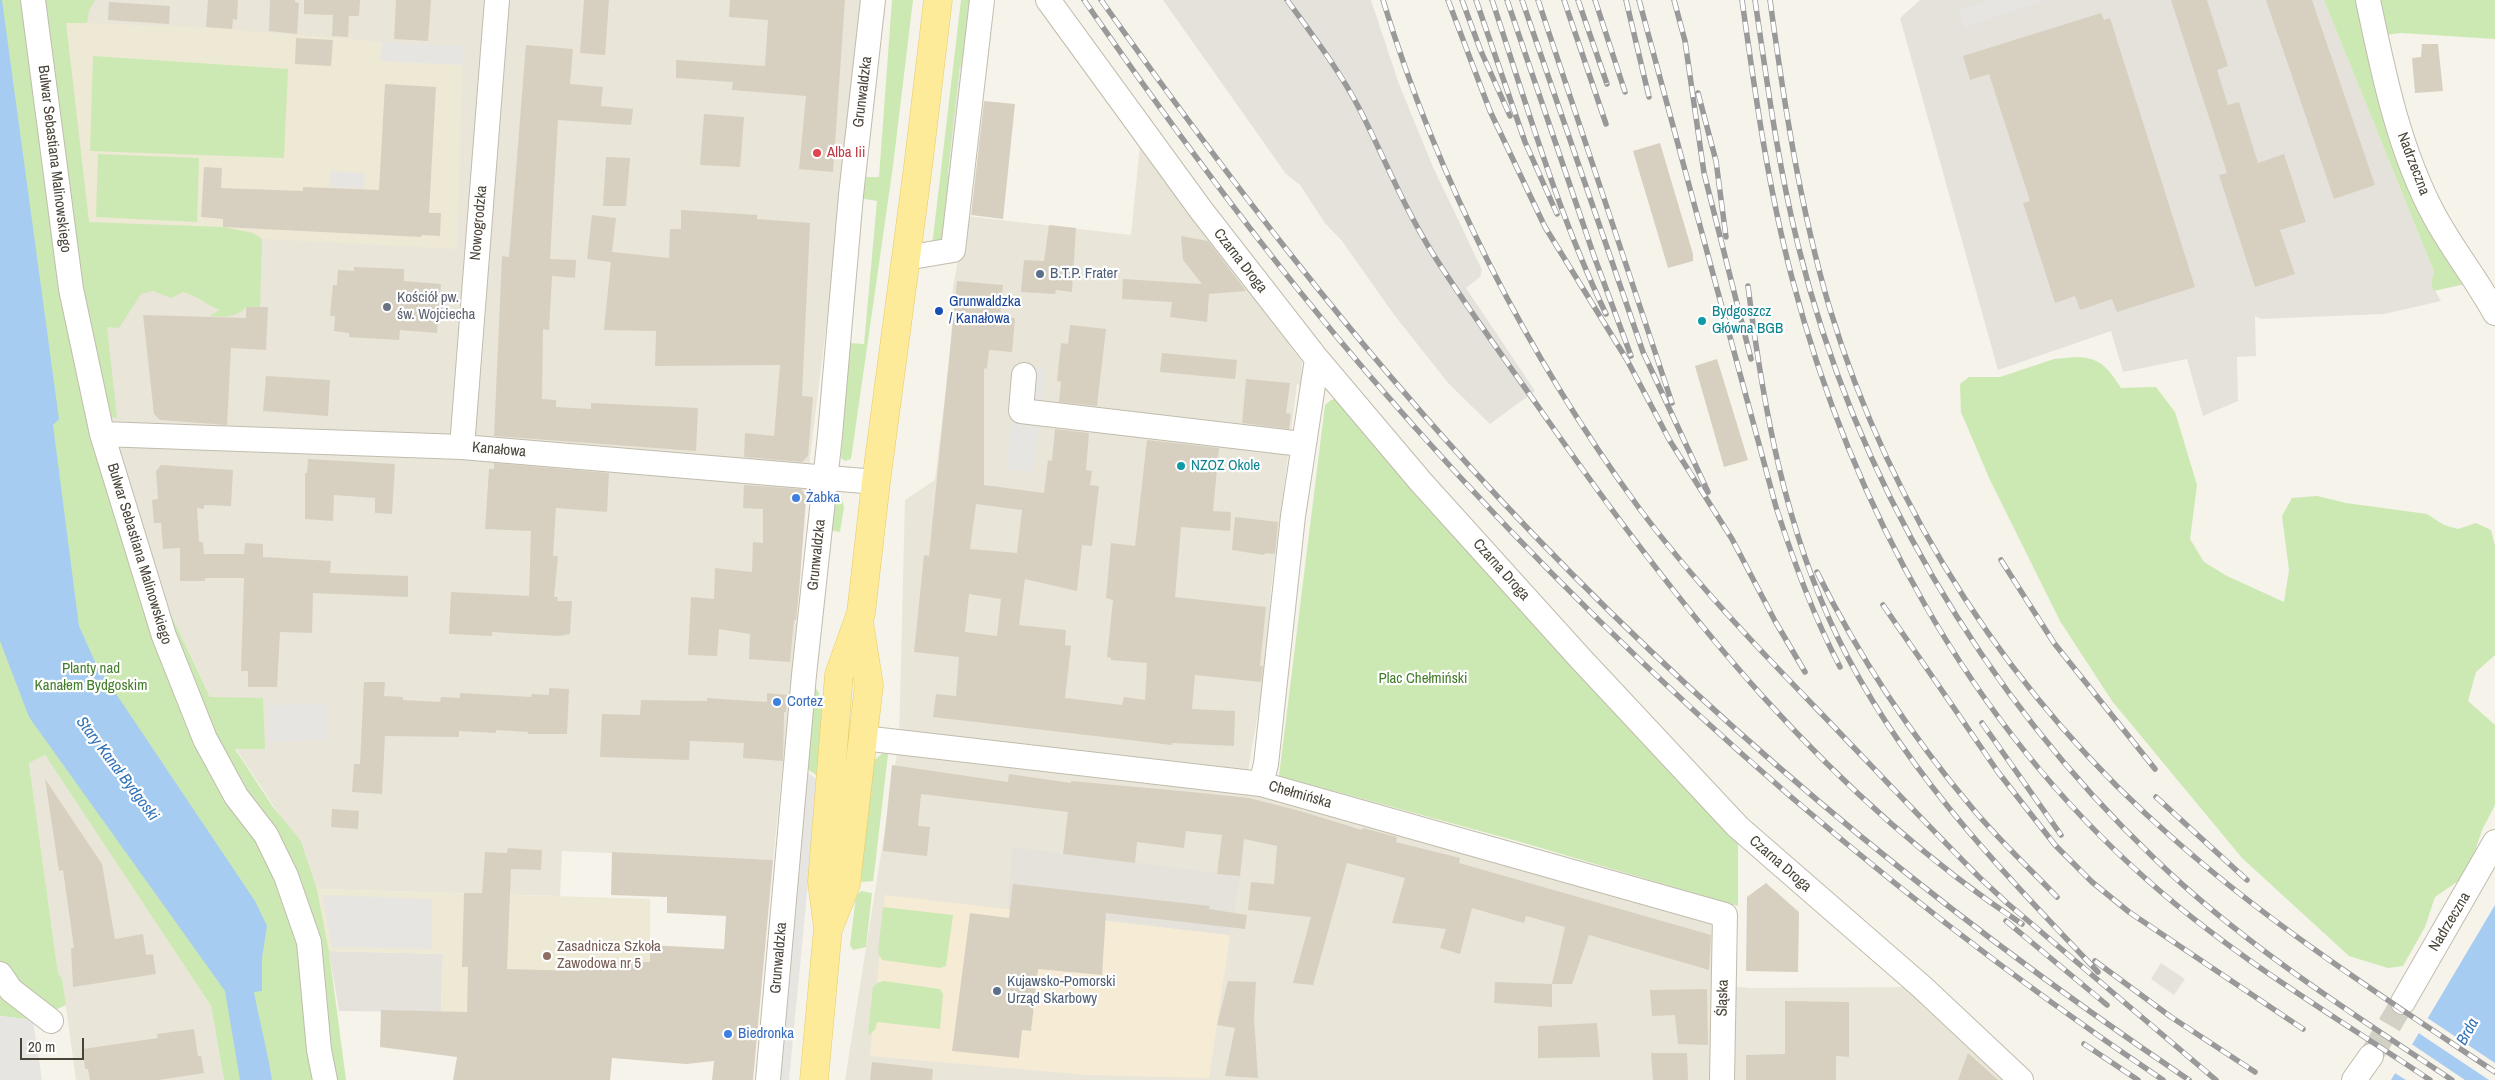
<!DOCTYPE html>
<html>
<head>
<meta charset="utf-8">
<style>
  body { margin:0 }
  #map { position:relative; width:2495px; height:1080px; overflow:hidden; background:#f5f3ea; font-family:"Archivo Narrow",sans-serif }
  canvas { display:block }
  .scale { position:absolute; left:20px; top:1038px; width:64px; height:22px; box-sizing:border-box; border:2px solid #494438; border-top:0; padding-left:6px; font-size:15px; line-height:18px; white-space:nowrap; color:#494438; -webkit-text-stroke:4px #fff; paint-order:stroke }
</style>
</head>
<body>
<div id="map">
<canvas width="2495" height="1080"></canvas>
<div class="scale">20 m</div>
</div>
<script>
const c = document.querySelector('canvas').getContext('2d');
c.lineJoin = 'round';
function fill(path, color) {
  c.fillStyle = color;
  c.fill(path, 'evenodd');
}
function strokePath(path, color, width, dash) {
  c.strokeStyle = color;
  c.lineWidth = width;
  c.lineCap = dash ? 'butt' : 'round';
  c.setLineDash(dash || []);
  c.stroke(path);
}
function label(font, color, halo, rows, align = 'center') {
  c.font = font + ' "Archivo Narrow",sans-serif';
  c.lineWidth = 4.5;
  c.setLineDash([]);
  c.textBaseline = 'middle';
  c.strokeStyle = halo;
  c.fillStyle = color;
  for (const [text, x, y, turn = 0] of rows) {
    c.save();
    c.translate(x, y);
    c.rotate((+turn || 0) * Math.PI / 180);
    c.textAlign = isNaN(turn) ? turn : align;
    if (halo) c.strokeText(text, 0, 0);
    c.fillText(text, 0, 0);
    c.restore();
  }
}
fill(new Path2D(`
  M51,0h815l-56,458 -17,206 -20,196 -211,-9 -2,45 -243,-7 -16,-48 -11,-10 -58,-88 -92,-194 -36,-146z
  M1140,145l162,217 -1,24 -4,-2 -26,205 -5,78 -20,115 479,133 -3,70 28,3 172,-1 99,93h-1176l54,-339 6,-241 30,-20 16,-135 2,-58 13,-71 165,19z
  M45,755l166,251 13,74h-148l-14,-102 -4,-5 -29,-210z`), '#e9e5d8');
fill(new Path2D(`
  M885,895l345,40 -21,143 -121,-3 -218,-19z`), '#f6ecd6');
fill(new Path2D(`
  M1163,0h208l28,84 34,83 49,103 -2,7 -14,11 69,103 -45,33 -41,-40 -54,-68 -53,-75 -17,-18 -25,-38 -14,-11z
  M1920,0h404l110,272 -3,12 10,17 -57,13 -123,5 -6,-3 1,40 -19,1 1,44 -35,15 -16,-57 -64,13 -12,-41 -113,39 -98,-352z
  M1012,847l228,29 -10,59 -222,-26z
  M329,951l114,3 -2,58 -102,-1z
  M2161,963l24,16 -11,16 -23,-16z`), '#e5e2dc');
fill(new Path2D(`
  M66,22l146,6 170,14 81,4 -6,203 -367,-19z
  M317,889l333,10v63l-68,-3 -3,60 -138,-7 2,-58 -114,-3z`), '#eee9d4');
fill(new Path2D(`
  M0,0h95l-6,11 -2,12h-21l23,199 134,5 30,6 9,6 -2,68h-14c-10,11 -22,10 -37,9l11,-6c-14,-5 -23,-15 -37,-18l-12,6 -18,-7 -12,3 -22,34 -12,-1 10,91 -7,-1 30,132 70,148 53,1 2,51h-30l38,58 28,34 16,48 12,62 17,129h-122l-13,-74 -166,-251 -16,8 29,210 4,5 4,27 -33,15 -33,-4z
  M892,0h21l-20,166 -42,293 -6,2 -4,-3 9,-115 14,1 13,-143 -18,-3 2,-21h18z
  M961,0h12l-7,62 -6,5 -12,106 3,7 -8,63 -11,3z
  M2324,0h171v39l-94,-6 -24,3 29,110 72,135 -44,10 -3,-7 3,-12z
  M93,56l195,13 -4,89 -194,-7z
  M98,154l101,4 -2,64 -101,-5z
  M2077,357c24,1 31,11 44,31l35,-1 19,25 22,73 -7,54 14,23 23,14 57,26 5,-32 -7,-54 10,-18 25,-2 29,7 81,11 17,11 14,4 18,-6 15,7 4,16v109l-19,17 -8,29 27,24v80l-13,25 -15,45 -32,22 -10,30 -22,39 -15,2 -39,-12 -107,-98 -130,-157 -52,-80 -70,-141 -29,-68 -1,-28 9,-7h31l54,-18z
  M1340,398l398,429v79l-214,-63 -245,-67 46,-371 6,-5z
  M841,495l3,12 -4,25 -12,-2 7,-34z
  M816,689c11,9 4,72 3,88l-13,-9 7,-78z
  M883,753l5,1 -13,112 -2,15 -11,1 -3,-3 14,-118z
  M861,891l11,2 -6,54 -13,3 -3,-5 6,-49z
  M883,907l70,8 -7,51 -6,2 -58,-8 -4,-7z
  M884,981l56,8 3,5 -3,35 -63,-7 -2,8 -7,5 5,-48 4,-4z`), '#cce9b3');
fill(new Path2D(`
  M1990,0h56l-81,27 -6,-17z
  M382,42l81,4v19l-83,-4z
  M966,62l-15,118 -3,-6 12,-107z
  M330,171l35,2 -1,16 -35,-2z
  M1018,366l28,3 -13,103 -27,-3z
  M328,704l1,36 -61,2 -1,-37z
  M806,772l12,8 -29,300h-12z
  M322,895l110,4v50l-100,-2z
  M0,1016l33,4 9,60h-42z`), '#e7e5e2');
fill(new Path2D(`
  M0,0h2l57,419 -6,6 26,201 17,38 159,237 12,25 -5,32v33l-8,1c5,27 13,56 18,88h-32l-15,-89 -196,-274 -29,-76z
  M2495,905v175h-104z`), '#a7ccf1');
fill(new Path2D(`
  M2426,1017l69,46v17h-6l-72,-48z
  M2410,1043l55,37h-59l-13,-8z`), '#f5f3ea');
fill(new Path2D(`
  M208,0h30l-1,20 -4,-1 -1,10 -26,-2z
  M270,0h25v2l4,1 -2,31 -28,-3z
  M304,0h56l-1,16h-10l-1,21 -16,-1 1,-21 -29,-1z
  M396,0h35l-3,41 -34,-2z
  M584,0h25l-4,55 -25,-2z
  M730,0h115l-12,172 -34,-3 7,-73 -74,-6 1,-8 -57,-4v-18l89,6 3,-46 -39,-3z
  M2171,0h36l21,66 -11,4 11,35 11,-3 19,61 26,-9 22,68 -26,8 15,44 -40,13 -36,-112 8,-2z
  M2266,0h46l63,185 -41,14z
  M109,2l61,4 -1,18 -61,-4z
  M2101,13l3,7 6,-2 85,269 -78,25 -5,-13 -32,11 -5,-14 -20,7 -32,-100 7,-2 -41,-127 -19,6 -7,-24z
  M296,38l37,2 -2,26 -36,-2z
  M2422,44h16l5,47 -28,2 -3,-35 9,-1z
  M526,45l47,4 -3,35 33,3 -2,19 32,3 -2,16 -73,-5 -8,139 26,1 -1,18 -23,-2 -3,54 -6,-1 -1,70 14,1v7l35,2v-6l107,5 -2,43 -202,-15 8,-180 7,1z
  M385,84l51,3 -7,126h12l-1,23 -18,-1 -1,2 -198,-10v-8l-22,-2 3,-50 18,1 -1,20 82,3v-4l76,3z
  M984,101l31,3 -12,115 -32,-4z
  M704,114l40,3 -4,50 -40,-2z
  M1660,143l33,111v7l-25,7 -35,-117z
  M606,157l24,1 -4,48h-23z
  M681,210l76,5v4l53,4 -8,173 11,1 -5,59 -6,6 -58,-5 1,-24 29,3 6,-71 -125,1 1,-35 -52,-1 7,-70v2l-24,-3 5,-44 24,3 -4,34 57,6 1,-29h11z
  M1049,225l27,3 -4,64 -16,-2 -1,4 -34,-2 3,-32 20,1z
  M1181,236l27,5 38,50 -37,3 -2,28 -37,-5 2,-15 -50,-3 1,-20 79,5 -19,-24z
  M354,267l50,2v12l37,3 -1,13h4l-3,23 -3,-1 -1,14 -37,-3 -1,10 -50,-3v-4l-15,-2 1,-15h-5l3,-31h4l1,-15 16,1z
  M957,281l46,4 -3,32 15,1 -3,34 -23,-2 -2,19 -3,-1v117l60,8 4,-33 4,1 3,-32 34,4 -3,37 6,1 -2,14 9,1 -7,60 -10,-1 -5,46 -52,-12 -6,46 47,5 -1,15 6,1 -6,52 57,7 2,-8 21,3 2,-37 -36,-3v-2l-4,-1 6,-57 -7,-2 5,-55 24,3 12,-106 72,8 -6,63 18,1 -1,19 -49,-4 -6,70 91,10 -6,59h3l-2,16 -66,-7 -3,34 43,2 -1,35 -62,-3v2l-239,-28 3,-23 20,2 3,-39 -45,-5 10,-97 5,1zM976,504l46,6 -5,43 -47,-4zM969,594l32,5 -4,37 -32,-4z
  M246,307h22l-2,43 -35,-2 -4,77 -67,-5 -6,-6 -11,-99 103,3z
  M1070,325l36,4 -9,77 -38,-4 2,-20 -4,-1 4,-38 7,1z
  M1162,353l75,7 -2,19 -75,-7z
  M1717,359l31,101 -24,7 -29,-101z
  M266,376l64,4 -2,36 -65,-5z
  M1246,379l44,4 -4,30 5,1 -2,15 -47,-6z
  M308,459l87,5 -3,50 -17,-1v-15l-41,-3 -1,26 -28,-2v-46h2z
  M494,463l115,10 -2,39 -51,-4 -3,48h5l-4,41h4l-1,4h15l-2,33 -11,2 -67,-4v4l-43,-2 2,-42 78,4 2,-65 -46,-2 4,-60h5z
  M161,465l72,5 -2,36 -27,-1v4l-7,-1 2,34h4l1,12h40l1,-11 18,1v13l68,4 -1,12 78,3v21l-95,-4 -1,40 -32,-1 -3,55h-29v-16h-7l3,-93h-39v3h-25v-33l-17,1 -2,-26h-7l-2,-23 6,-1 -2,-28z
  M744,485l57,4 5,7 -7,96 -3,28h-2l-4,42 -41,-3 1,-25 -31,-5 -2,27 -29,-1 3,-58 23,2 1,-31 37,4 1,-30 10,1v-34l-20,-1z
  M1235,517l43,5 -3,32 -10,-1 -1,2 -32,-5z
  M364,682h21l-1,14 19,1v3l37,2 1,-5 19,1v-5l71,4 1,-3 17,1v-7l20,1 -2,45h-39v-2l-32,-2v3l-37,-2v6l-74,-1 -3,58 -30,-2 2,-28h6z
  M767,693l21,2 -2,17h-2l-1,49 -40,-3 1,-15 -54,-2 -1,19 -89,-3 2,-43 38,1 1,-15 66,1v-3l60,4z
  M892,765l116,17 1,-8 62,9v-2l120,11 58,6 51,13 62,19 1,-2 34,9 -1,5 64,16 -1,5 252,72 -2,35 -120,-35 -17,49h-20l13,-57 -39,-11 -2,7 -52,-15 -12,46 -20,-6 6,-19 -54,-6 13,-45 -58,-15 -34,122 -20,-2 18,-66 -63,-7 3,-28 23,2 3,-38 -33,-7 -4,37 -23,-2 5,-39 -36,-4 -2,17 -47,-6 -2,21 -72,-9 5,-42 -147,-18 -3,32 12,1 -3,29 -44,-5z
  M45,779l57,85 13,75 28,-5 3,21 7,-1 3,20 -83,13 -2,-39h3l-11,-78 -4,1z
  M332,809l27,2 -1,18 -27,-2z
  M508,848l34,2 -1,20 -30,-1 -4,100 74,2v-12l69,3v-17l74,4 2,-33 -59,-3v-16l-56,-2 1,-43 161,8 -20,220h-41l2,-19 -28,3 -74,-6 -2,22h-157l4,-23 -77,-10 1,-37 86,2 1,-45h-6l2,-74h18l3,-41 22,1z
  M1766,883l33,29 -1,60 -52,-1 1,-74z
  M1013,884l197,22 -1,3 38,6 -2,14 -139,-16 -4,62 -64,-6 -7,62 -9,-1 -3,28 -67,-7 18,-138 39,5z
  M1228,981l28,1 -2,36 4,60 -33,-2 10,-48 -18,-3z
  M1495,982l57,2v23l-58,-4z
  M1707,989l1,56 -30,-1 -3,-29 -23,1 -2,-26z
  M1785,1001l64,1v55l-13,-1v24h-90v-25l39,-1z
  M1597,1023l3,34 -62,1v-32z
  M194,1029l4,27h3l3,17 -45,7h-69l-2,-11h-3l-2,-20 75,-11 -1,-4z
  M1651,1053h36l1,27h-35z
  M1968,1053l30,27h-40z
  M872,1062l61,7 -1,11h-62z`), '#d7d0c0');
strokePath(new Path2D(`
  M2371,1056l32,-54`), '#d3d0c6', 24, [24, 12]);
const minor = new Path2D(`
  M33,0l38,289 31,145 62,202 41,103 31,57 30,39 20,41 23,66 10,108 6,30
  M1048,0l153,210 116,149 104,123 159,176 158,169 184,160 99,93
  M2368,0c15,72 31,151 67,217 18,33 42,63 60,96
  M906,258l47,-8 29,-250
  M1024,375l-3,36 281,33
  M102,434l360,13 414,35
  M462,447l35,-447
  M863,738l398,46 464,131 -3,165
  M1261,784l5,-20 27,-248 24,-157
  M0,974l11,16 40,31
  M2403,1002l92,-160
  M768,1080l36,-405 26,-240 21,-240 22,-195
  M2354,1080l17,-24`);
const major = new Path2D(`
  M829,927l17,-43 23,-199 -10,-63
  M814,1080l14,-152 -6,-46 17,-207 22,-62 15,-131 42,-315 20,-167`);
strokePath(minor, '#c1bcad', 26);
strokePath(major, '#e5cb69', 29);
strokePath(minor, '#fff', 24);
strokePath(major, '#feeb9a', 28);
const rail = new Path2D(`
  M1084,0c89,129 183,256 285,375 232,269 499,507 794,705
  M1101,0c123,173 251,341 396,496 207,222 441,415 692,584
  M1287,0c26,36 53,71 73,110 25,49 43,96 73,144 36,57 77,112 116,168 133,190 278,373 473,502
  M1383,0c55,181 144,355 256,508 53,71 114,135 175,198 55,57 109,115 165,171l28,26 209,177
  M1448,0l42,111 55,116 82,133 43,81 62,98 43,82 30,51
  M1462,0l18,49 30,67
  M1476,0l49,142 32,72
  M1492,0c35,106 66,214 114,314
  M1507,0l87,256 37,100
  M1522,0l121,352 65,140
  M1538,0l134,403
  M1564,0l42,124
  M1578,0l29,84
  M1595,0l30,92
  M1626,0l23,97
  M1639,0l137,507c18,55 37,108 64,160
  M1674,0l11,41 19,132 47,186
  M1742,0c13,93 26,187 50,278 59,226 177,444 353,600 87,78 188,137 285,202
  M1755,0c12,82 23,165 43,245 57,232 184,449 357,614 89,86 195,153 297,221
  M1770,0c14,103 30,207 59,306 62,207 184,394 347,535 99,87 210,158 319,231
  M1698,93l18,68 10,76
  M1748,286c15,121 37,242 90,352 63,130 162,231 260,334
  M2001,560l53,83 101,126
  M1817,572c42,85 96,166 156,237 26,31 56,59 84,88
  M1883,605l115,167 57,73 37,37 37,30 174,117
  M1982,723l79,112
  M2156,797l91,83
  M2006,921l101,84
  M2095,961l76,56 84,55
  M2084,1044l54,36`);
strokePath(rail, '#999', 5.5);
strokePath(rail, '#fff', 4, [11]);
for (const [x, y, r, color] of [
  [817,153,5,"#e0444e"],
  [1040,274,5,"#5c6f8a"],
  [387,307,5,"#6b7280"],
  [939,311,5,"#1a4fb4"],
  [1702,321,5,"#0f9aa8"],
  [1181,466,5,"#0f9aa8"],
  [796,498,5,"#3f7fe0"],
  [777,702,5,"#3f7fe0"],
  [547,956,5,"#8d6e63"],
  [997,991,5,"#5c6f8a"],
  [728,1034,5,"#3f7fe0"]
]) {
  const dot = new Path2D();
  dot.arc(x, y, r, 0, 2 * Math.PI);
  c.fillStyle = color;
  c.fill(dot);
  strokePath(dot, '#fff', 2);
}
label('15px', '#494438', '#fff', [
  ["Grunwaldzka",863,92,-83],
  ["Bulwar Sebastiana Malinowskiego",54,159,83],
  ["Nadrzeczna",2413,164,69],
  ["Nowogrodzka",479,223,-85],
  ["Czarna Droga",1240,261,52],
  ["Kanałowa",499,450,5],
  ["Bulwar Sebastiana Malinowskiego",139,554,73],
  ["Grunwaldzka",817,555,-84],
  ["Czarna Droga",1501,570,48],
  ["Chełmińska",1300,795,16],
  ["Czarna Droga",1780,864,41],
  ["Nadrzeczna",2450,922,-59],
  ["Grunwaldzka",779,958,-85],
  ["Śląska",1723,998,-88]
]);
label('15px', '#be3a42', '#fff', [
  ["Alba Iii",827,153]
], 'left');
label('15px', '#4e5e75', '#fff', [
  ["B.T.P. Frater",1050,274],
  ["Kujawsko-Pomorski",1007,982],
  ["Urząd Skarbowy",1007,999]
], 'left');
label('15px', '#5b616d', '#fff', [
  ["Kościół pw.",397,298],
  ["św. Wojciecha",397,315]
], 'left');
label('15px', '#164399', '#fff', [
  ["Grunwaldzka",949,302],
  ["/ Kanałowa",949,319]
], 'left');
label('15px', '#0d838f', '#fff', [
  ["Bydgoszcz",1712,312],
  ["Główna BGB",1712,329],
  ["NZOZ Okole",1191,466]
], 'left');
label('15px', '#366cbe', '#fff', [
  ["Żabka",806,498],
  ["Cortez",787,702],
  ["Biedronka",738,1034]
], 'left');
label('15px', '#427d2a', '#fff', [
  ["Planty nad",91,669],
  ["Kanałem Bydgoskim",91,686],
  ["Plac Chełmiński",1423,679]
]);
label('15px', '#785e54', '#fff', [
  ["Zasadnicza Szkoła",557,947],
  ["Zawodowa nr 5",557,964]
], 'left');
label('italic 16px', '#3072b7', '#fff', [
  ["Stary Kanał Bydgoski",117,769,53],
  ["Brda",2468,1032,-61]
]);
</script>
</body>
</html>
